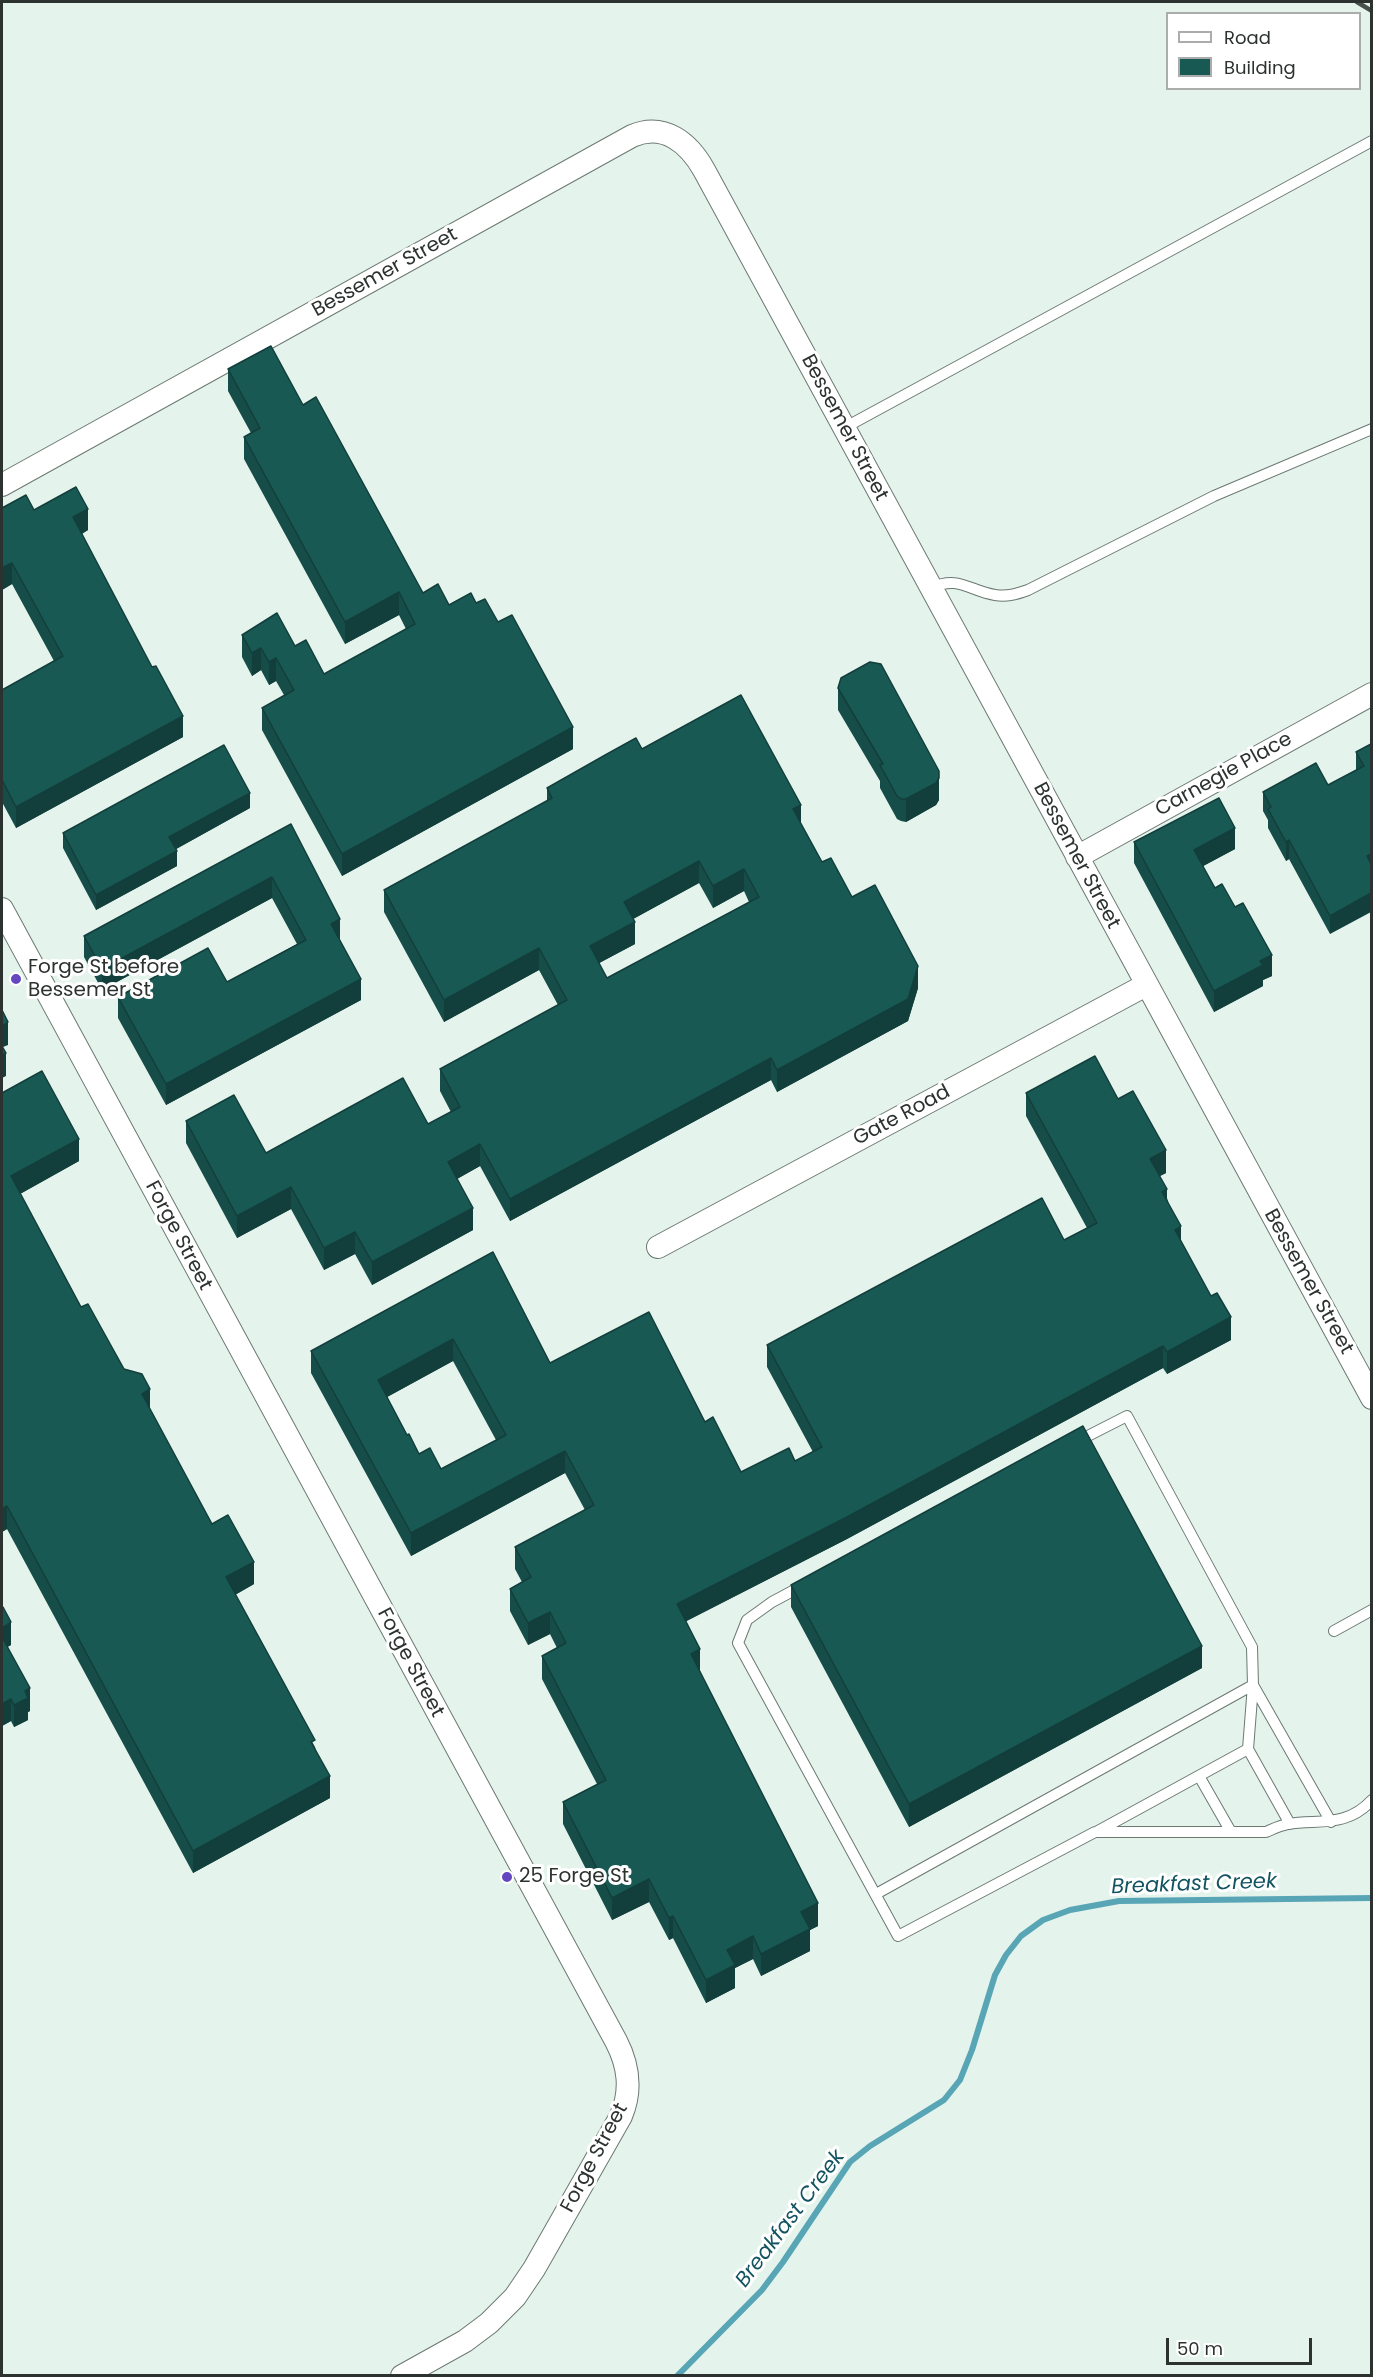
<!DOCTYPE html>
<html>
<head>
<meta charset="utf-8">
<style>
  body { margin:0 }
  #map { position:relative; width:1373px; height:2377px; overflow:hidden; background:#e4f3eb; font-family:Poppins,sans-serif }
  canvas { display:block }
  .frame { position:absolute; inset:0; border:3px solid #2c322f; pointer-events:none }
  .legend { position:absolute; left:1166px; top:12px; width:195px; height:78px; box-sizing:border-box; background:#fff; border:2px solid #abadac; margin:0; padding:8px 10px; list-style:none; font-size:18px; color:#2c322f }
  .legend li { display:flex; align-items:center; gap:12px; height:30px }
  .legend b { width:30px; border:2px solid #abadac }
  .scale { position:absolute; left:1166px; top:2338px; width:146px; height:27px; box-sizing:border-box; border:3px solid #2c322f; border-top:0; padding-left:8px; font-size:18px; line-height:21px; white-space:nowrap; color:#2c322f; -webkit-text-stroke:4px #fff; paint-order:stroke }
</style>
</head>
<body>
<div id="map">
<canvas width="1373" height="2377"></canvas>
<div class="frame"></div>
<ul class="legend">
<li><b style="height:8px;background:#fff"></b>Road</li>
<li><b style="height:16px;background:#195954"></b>Building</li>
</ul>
<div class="scale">50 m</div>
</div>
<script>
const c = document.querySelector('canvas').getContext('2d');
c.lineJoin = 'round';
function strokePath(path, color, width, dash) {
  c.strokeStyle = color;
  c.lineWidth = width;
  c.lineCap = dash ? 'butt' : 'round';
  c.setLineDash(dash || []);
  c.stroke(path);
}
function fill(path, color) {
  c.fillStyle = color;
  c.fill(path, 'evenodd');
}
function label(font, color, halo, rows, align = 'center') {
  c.font = font + ' Poppins,sans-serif';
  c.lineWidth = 6;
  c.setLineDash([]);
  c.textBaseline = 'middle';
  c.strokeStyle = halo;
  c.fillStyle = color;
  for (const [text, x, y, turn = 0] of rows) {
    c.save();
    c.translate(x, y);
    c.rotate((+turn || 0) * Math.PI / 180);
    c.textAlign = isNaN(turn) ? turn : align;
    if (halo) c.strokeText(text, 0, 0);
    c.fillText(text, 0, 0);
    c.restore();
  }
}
strokePath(new Path2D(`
  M677,2376l85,-86 21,-28 67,-100 20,-16 74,-46 16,-20 12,-30 23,-75 11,-20 15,-19 22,-16 27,-10 49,-9 253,-3`), '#58a5b5', 6);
const lane = new Path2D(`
  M844,428l528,-287
  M931,588c28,-13 38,3 64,7 12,2 22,-1 33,-5l186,-94 158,-67
  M1076,1442l51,-26 125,231 1,38 78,137
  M802,1586l-30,16 -25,18 -9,23 160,293 197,-104h171c7,-3 15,-7 22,-8 31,-5 58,4 84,-24
  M1334,1631l38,-21
  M1253,1685l-5,64 42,75
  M1199,1776l32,56
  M1098,1831l150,-82
  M876,1894l377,-209`);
const street = new Path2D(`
  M2,485l630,-349c32,-14 57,7 72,34l668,1228
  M1077,857l295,-163
  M2,909l614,1132c13,25 16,49 5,75l-87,153 -19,28 -26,26 -24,18 -63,35
  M658,1247l488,-262`);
strokePath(lane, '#6b7972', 12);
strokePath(street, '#6b7972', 24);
strokePath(lane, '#fff', 10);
strokePath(street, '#fff', 22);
strokePath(new Path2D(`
  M1357,2l15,9`), '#48504c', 4.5);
fill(new Path2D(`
  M228,369l75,36 120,188 26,12 27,-2 22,19 75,127 -231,127 -80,-146v-22l22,-13 -8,-14 -7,4 -8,-15 -9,6 -10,-19v-22l53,11 29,28 82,-45 -7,-14 -54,29 -101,-185v-22l7,-4 -23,-42z
  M2,508l32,2 54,20 -6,4 101,203 -167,91 -14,-26v-112l52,-29 -42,-77 -10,6z
  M838,688l101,112 -3,5 -30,17 -5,-1 -4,-2 -17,-31v-7l-42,-71z
  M1371,744l-41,190 -41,-75 -3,2 -18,-33v-8l-5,-9v-19l65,-7 28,-15v-18z
  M642,749l159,75 21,38 30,35 66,91 -10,33 -131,71 -6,-12 -261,141 -30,-55 -23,13 16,51 -101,55 -17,-31 -31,16 -33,-61 -54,29 -51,-95v-22l80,32 162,-29 23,-12 -11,-21v-22l118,-64 -19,-35 -95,52 -60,-110v-22l163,-89v-13zM699,883l14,25 31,-17 5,11 -142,76 -8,-15 36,-19 -2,-25z
  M250,808l-74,41 1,17 -81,44 -33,-62v-15z
  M291,824l49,116 21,60 -195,105 -48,-87v-21l109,-15 70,-38 -25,-46 -170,92 -18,-33v-21z
  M1134,842l101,7 -32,17 12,22 57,88 -9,4v6l-49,26 -80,-149z
  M2,1093l77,68 -59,33 61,113 43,62 26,41 62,114 42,60 -19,11 80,152 15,51 -137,75 -186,-344 -5,3z
  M1026,1093l92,6 48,74 -6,3 21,66 50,98 -64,34 -4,-6 -316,171 -161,82 14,50 118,255 -8,4v21l-49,25 -8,-17 -18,9v20l-29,15 -33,-65 -4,2 -20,-38 -37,18 -49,-96v-22l34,-18 -55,-105v-23l15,-8 -7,-14 -22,11 -18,-34v-22l12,-7 -7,-13v-22l70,-37 -20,-37 -154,83 -100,-183v-22l182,-99 57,111 155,59 36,50 54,-11 18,-9 -46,-85v-22l297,-105 23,-12 -61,-112zM453,1361l43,79 -55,29 -22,-15 -12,-19 -20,-38z
  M791,1585l411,83 -293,159 -118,-220z
  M2,1607l9,38 -4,2 23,64 -2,1v8l-14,7 -3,-6 -9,5z`), '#164d48');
fill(new Path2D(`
  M88,509v21l-15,8v-21z
  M12,563v21l-10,6v-22z
  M399,592v23l-54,29v-22z
  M261,648v22l-9,6v-23z
  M276,658v23l-7,4v-23z
  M183,716v21l-167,91v-21z
  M573,727v22l-231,127v-22z
  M939,771v29l-3,5 -30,17v-23z
  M250,793v15l-81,45v-16z
  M801,805v22l-8,-18z
  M1235,828v21l-41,22v-21z
  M1289,840v19l-3,2v-19z
  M177,851v15l-81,44v-15z
  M1371,854v19l-4,-17z
  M699,861v22l-75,41v-22z
  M744,869v22l-31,17v-22z
  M272,877v21l-170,92v-21z
  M1371,893v19l-41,22v-18z
  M340,919v21l-9,-16z
  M635,922v22l-45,24v-22z
  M539,948v22l-95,52v-22z
  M1272,955v21l-9,4v6l-49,26v-21l46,-30z
  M918,966v22l-10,33 -131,71v-22z
  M361,979v21l-195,105v-21z
  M8,1022v23l-5,2v8l3,-2v23l-4,2v-52z
  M771,1058v22l-261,141v-22z
  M79,1139v22l-68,38v-23z
  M480,1144v22l-32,18v-22z
  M1166,1150v23l-16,8v-22z
  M291,1187v22l-54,29v-22z
  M1167,1189v22l-5,-19z
  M473,1208v22l-101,55v-23z
  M1181,1226v22l-6,-18z
  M355,1232v22l-31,16v-22z
  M1231,1317v23l-64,34v-22z
  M453,1339v22l-75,41v-22z
  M1163,1346v22l-316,171 -170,87v-22z
  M150,1389v23l-8,-18z
  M565,1451v22l-154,83v-23z
  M7,1506v23l-5,3v-23z
  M254,1562v22l-28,16v-23z
  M550,1612v22l-22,11v-22z
  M11,1622v23l-9,5v-22z
  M1202,1646v22l-293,159v-23z
  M700,1649v22l-9,-17z
  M30,1688v23l-2,1v8l-14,7v-22l11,-14z
  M11,1699v22l-9,5v-22z
  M330,1776v22l-137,75v-22z
  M649,1879v23l-37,18v-22z
  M818,1903v23l-8,4v21l-49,25v-22l40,-42z
  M673,1916v22l-4,2v-22z
  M753,1936v23l-18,9v20l-29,15v-23l21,-30z`), '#123e3b');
const building = new Path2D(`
  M271,346l32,59 13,-8 107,196 15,-9 11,21 22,-12 5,10 9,-4 13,23 14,-7 61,112 -231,127 -80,-146 32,-18 -18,-32 -7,4 -8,-14 -9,5 -10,-18 35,-22 18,33 11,-6 18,34 91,-50 -16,-32 -54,30 -101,-185 16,-9 -32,-59z
  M76,487l12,22 -15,8 79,150 4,-1 27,50 -167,91 -14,-27v-90l61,-34 -51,-93 -10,5v-60l24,-13 8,15z
  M870,662l11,2 58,107v7l-3,5 -30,16h-5l-4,-3 -17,-31 3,-1 -45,-76 3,-10z
  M741,695l60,110 -8,4 29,53 9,-4 21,39 23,-12 43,81 -10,33 -131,71 -6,-12 -261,141 -30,-55 -32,18 25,46 -101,54 -17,-30 -31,16 -33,-61 -54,29 -51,-95 48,-26 32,58 137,-75 25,46 32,-17 -20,-38 127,-69 -28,-52 -95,52 -60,-110 168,-92 -5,-10 60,-34 29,-16 6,11zM699,861l14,25 31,-17 15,28 -152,81 -17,-32 45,-24 -11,-20z
  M1371,744v110l-4,2 4,8v29l-41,23 -41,-76 -3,2 -18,-33 3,-2 -8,-15 53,-29 12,22 36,-19 -8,-14z
  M224,745l26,48 -81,44 8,14 -81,44 -33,-62z
  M1219,798l16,30 -41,22 21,38 7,-4 13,23 8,-4 29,52 -12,6 3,4 -49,26 -80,-149z
  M291,824l49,95 -9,5 30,55 -195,105 -48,-87 90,-49 19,34 79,-42 -34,-63 -170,92 -18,-33z
  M2,1010l6,12 -6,4z
  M2,1046l4,7 -4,2z
  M1095,1056l23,43 15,-8 33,59 -16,9 17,30 -5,3 19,34 -6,4 36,66 6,-3 14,24 -64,35 -4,-6 -316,171 -170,87 23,45 -9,5 127,249 -17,9 9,17 -49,25 -8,-18 -26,14 8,15 -29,15 -33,-64 -4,2 -20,-39 -37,19 -49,-96 43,-22 -64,-124 24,-13 -16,-31 -22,11 -18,-34 21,-12 -16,-30 79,-42 -29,-54 -154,82 -100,-182 182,-99 57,111 99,-51 56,110 8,-5 28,55 48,-24 6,13 27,-14 -55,-102 275,-147 22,42 33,-17 -71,-130zM453,1339l53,96 -65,34 -11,-21 -11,6 -10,-20 -2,1 -29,-55z
  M42,1071l37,68 -68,37 70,131 7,-3 36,65 18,5 8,15 -8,5 70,130 16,-9 26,47 -28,15 89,163 -4,2 19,34 -137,75 -186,-345 -5,3v-416z
  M1083,1426l119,220 -293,158 -118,-219z
  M2,1607h1l8,15 -9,6z
  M2,1637l28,51 -5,3 3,7 -14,7 -3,-6 -9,5z`);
fill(building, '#195954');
strokePath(building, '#123e3b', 1.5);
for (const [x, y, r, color] of [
  [16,979,6,"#6247c0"],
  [507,1877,6,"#6247c0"]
]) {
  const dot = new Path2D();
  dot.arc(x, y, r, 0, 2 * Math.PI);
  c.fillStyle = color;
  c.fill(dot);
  strokePath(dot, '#fff', 2);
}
label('20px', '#2c322f', '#fff', [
  ["Bessemer Street",385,273,-29],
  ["Bessemer Street",844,428,62],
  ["Carnegie Place",1224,775,-29],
  ["Bessemer Street",1076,856,62],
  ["Gate Road",902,1116,-28],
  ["Forge Street",178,1236,62],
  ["Bessemer Street",1308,1282,61],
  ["Forge Street",410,1663,62],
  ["Forge Street",595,2158,-62]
]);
label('20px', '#2c322f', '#fff', [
  ["Forge St before",28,968],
  ["Bessemer St",28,991],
  ["25 Forge St",519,1877]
], 'left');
label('italic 21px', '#125460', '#fff', [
  ["Breakfast Creek",1194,1885,-2],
  ["Breakfast Creek",791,2219,-53]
]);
</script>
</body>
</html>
